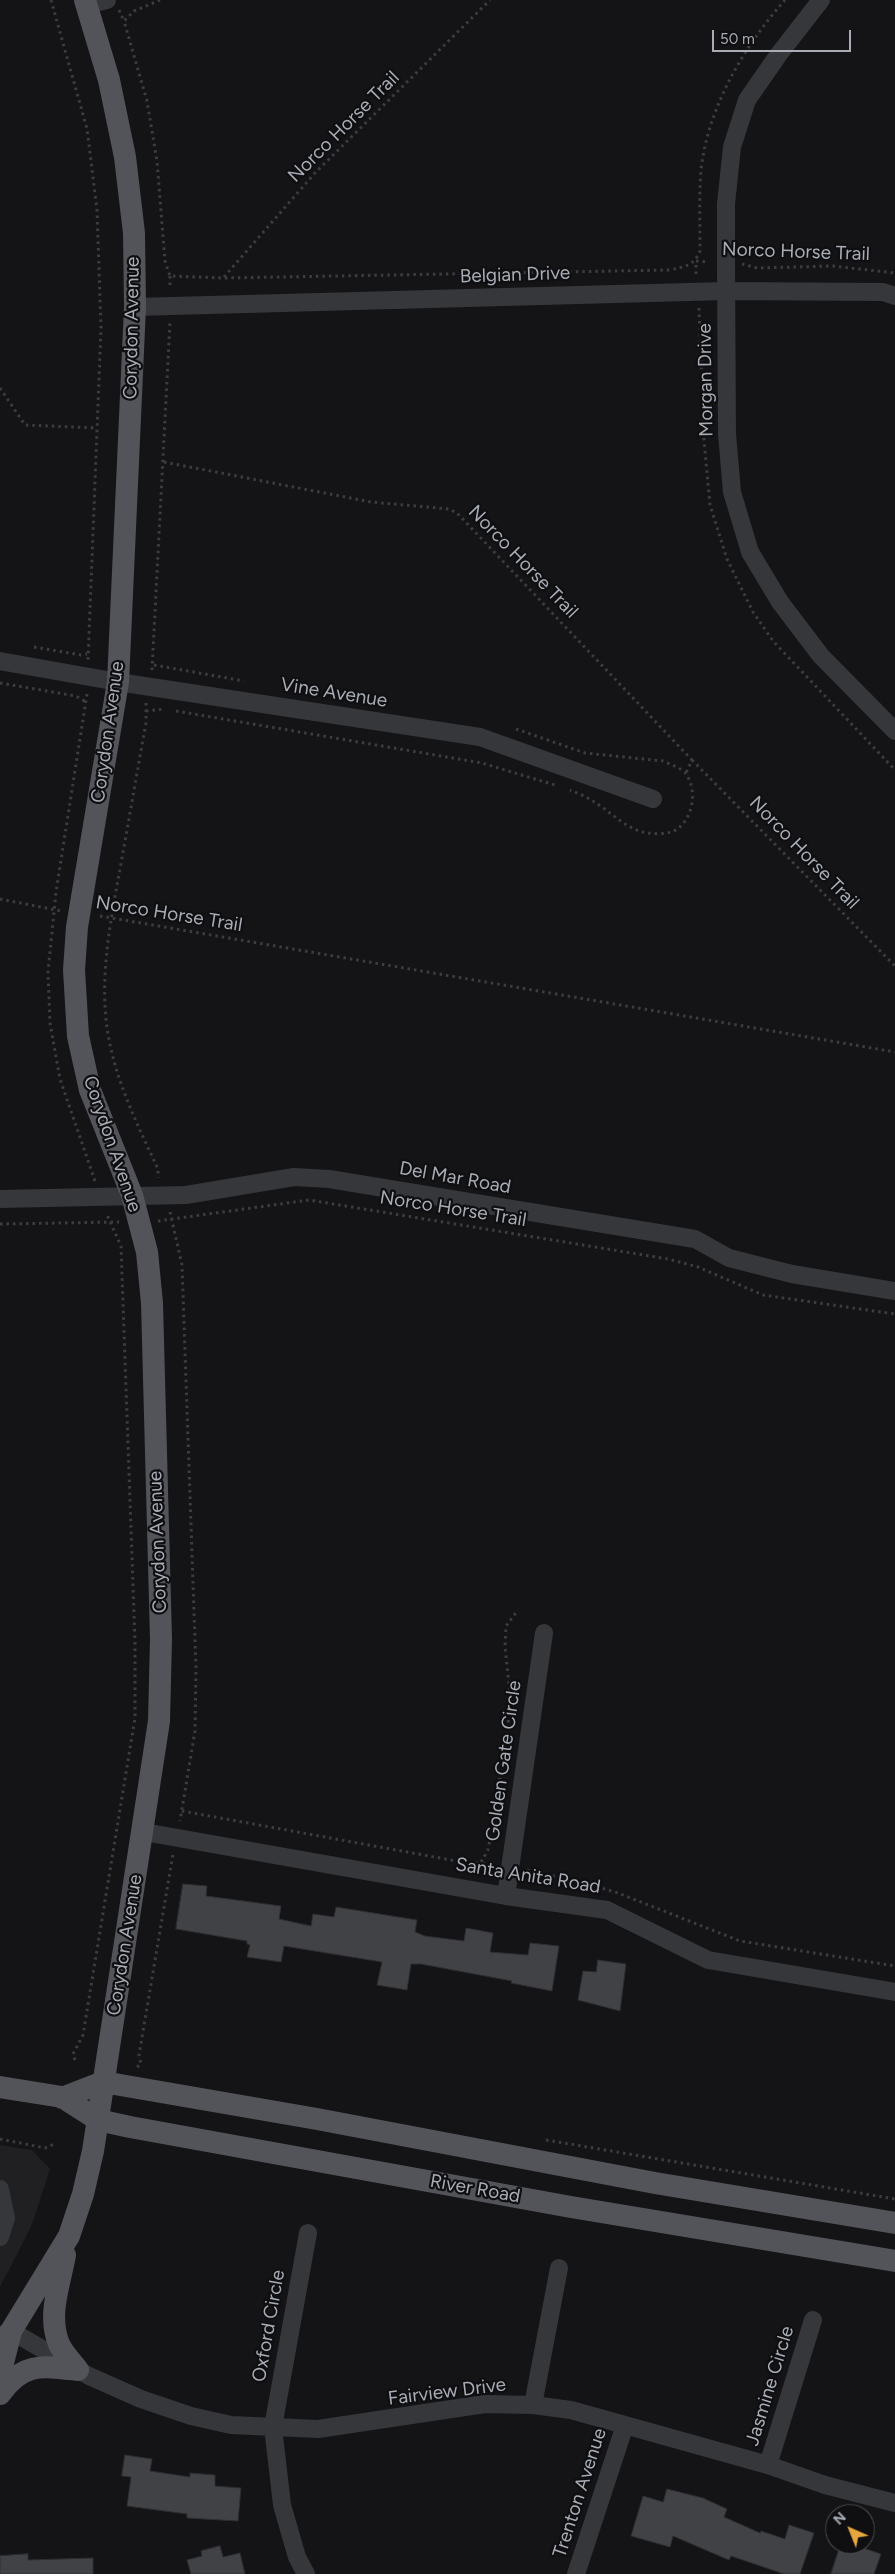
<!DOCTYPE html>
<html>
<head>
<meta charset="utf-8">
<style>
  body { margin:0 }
  #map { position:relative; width:895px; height:2574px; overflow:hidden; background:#141416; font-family:Figtree,sans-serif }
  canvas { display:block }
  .north { position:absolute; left:825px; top:2504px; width:50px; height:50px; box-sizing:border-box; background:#0f0f11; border:1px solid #4c4e53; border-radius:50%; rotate:316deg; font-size:14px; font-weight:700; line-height:20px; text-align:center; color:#a7acb5 }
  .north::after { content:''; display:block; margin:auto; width:18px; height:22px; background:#e5a63d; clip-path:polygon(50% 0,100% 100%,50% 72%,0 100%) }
  .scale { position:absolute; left:712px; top:30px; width:139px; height:22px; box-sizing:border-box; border:2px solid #a7acb5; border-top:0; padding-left:6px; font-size:15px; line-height:18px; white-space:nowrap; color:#a7acb5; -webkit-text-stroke:4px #0f0f11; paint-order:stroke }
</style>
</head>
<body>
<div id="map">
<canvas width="895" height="2574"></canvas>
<div class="north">N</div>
<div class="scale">50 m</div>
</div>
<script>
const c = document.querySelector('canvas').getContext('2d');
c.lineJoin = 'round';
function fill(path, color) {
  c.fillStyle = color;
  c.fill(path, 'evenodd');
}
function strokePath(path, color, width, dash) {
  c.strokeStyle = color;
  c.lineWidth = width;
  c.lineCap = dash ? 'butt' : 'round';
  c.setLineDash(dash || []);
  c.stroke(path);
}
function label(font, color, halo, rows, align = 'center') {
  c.font = font + ' Figtree,sans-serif';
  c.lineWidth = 4.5;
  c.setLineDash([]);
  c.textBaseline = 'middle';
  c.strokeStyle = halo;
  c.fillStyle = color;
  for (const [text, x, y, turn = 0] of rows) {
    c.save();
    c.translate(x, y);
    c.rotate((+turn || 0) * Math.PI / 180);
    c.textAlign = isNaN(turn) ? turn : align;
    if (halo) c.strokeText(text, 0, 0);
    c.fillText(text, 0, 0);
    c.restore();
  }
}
fill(new Path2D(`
  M0,2145l32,5 18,19 -19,58 -31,60z`), '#202023');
const building = new Path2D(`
  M183,1884l24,2 -1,10 75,10 -2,13 32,7 2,-12 21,3 2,-10 81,13 -2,12 10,4 39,5 2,-13 27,5 -3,19 38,3 2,-12 29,3 -7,45 -41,-8 1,-2 -91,-17h-10l-4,26 -30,-5 5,-23 -98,-16 -3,16 -34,-5 3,-12 -3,-1v-3l-71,-12z
  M598,1960l28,4 -6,47 -42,-11 5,-29 13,1z
  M125,2455l27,4 -2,12 40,6v-4l25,2v11l26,2 -3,33 -51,-3v-4l-60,-8 4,-29 -9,-1z
  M667,2489l36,9 24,11 -3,8 36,16 1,-2 24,8 4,-14 25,8 -14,41h-16l-53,-18 -2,4 -56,-24 -3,11 -39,-11 12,-40 20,6z
  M841,2544h10l30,10 -7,20h-43z
  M220,2546l3,11 17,-4 5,21h-54l-4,-14 15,-4 -1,-5z
  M28,2554v6l65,-2v16h-93v-18z`);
fill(building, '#414246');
strokePath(building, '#2e2e32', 1);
strokePath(new Path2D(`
  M51,0l36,129 10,81 4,118 -13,333
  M160,0l-26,11 -10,10 23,80 10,60 8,100 5,15 54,2 445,-8c15,-3 25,-4 31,-19 0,-27 -1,-54 1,-81 7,-63 43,-124 84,-170
  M119,10l5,11
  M742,264l15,4 76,-2 62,7
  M696,274v-13l13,1
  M170,276v12
  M224,277l91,-104 175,-173
  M699,308l5,132 6,65 17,54 26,53 20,29 122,129
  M0,388l25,37 72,3
  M164,462l207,40 78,7 8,4 235,247 -6,13
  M34,647l47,8 6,-1
  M154,665l90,16
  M152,670l18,-348
  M0,683l76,13 10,6
  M87,694l-31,198 -8,80 2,51 10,56 35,102
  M146,703v20c-9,49 -17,97 -26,146 -10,54 -21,111 -12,165 8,48 30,92 50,135v9
  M146,711l19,-2
  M176,711l306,52 73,22
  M516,729l69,24 78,8c6,3 19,7 23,13 12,17 7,47 -12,57 -8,4 -27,3 -35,0 -17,-6 -32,-22 -48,-31 -6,-4 -14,-7 -21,-10
  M692,760l203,206
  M0,899l61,12
  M100,916l795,136
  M170,1212l12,53 14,404 -1,62 -15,90
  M158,1221l151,-21 359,59 30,8 65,28 132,19
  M0,1224l119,-2
  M182,1811l280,51 32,2
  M481,1862l7,-12 6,-33 17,-114 -6,-56 1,-21 12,-16
  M527,1870l58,13 33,10 122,48 155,25
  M75,2060l-2,-6 10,-19 52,-317v-76l-14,-396 -14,-31
  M137,2067l4,-3 -2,-9 34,-201
  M0,2139l45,9 9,-4
  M546,2140l349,59`), '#3c3d41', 3, [2.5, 4]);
strokePath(new Path2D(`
  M821,0l-42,54 -32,46 -15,47 -6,57v60l1,170 5,58 18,60 30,50 41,54 74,75
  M87,5l20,-5
  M135,307l591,-16 157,1 12,4
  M0,661l118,21 362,55 173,62
  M0,1199l186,-4 108,-18 35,2 366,60 34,19 63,16 103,17
  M144,1832l362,64 101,14 101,50 187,32
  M506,1896l38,-263
  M0,2189l6,29 -6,19
  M11,2331l78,45 52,23 50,17 40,9 87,4 167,-25 48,1 38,5 197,55 57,20 70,18
  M533,2405l26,-137
  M768,2465l45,-145
  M306,2574l-9,-17 -15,-52 -9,-78 35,-194
  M576,2574l49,-149`), '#36373b', 18);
strokePath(new Path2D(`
  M0,2087l62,10 36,23 32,7 441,80 324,54
  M62,2098l41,-16 214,37 338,64 240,40
  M65,2255c-5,29 -18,60 -6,89 4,9 13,18 19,26
  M0,2343l11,-12 58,-95 14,-42 10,-43 66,-430 2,-82 -9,-336 -5,-51 -15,-57 -42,-105 -12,-54 -4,-66 3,-43 41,-245 17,-375 -1,-74 -9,-76 -16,-77 -24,-80
  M0,2375l11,-44
  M0,2394c23,-32 42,-28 78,-24`), '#525459', 22);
label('19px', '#a7acb5', '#0f0f11', [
  ["Norco Horse Trail",344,127,-45],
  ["Norco Horse Trail",796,252,2],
  ["Belgian Drive",515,275,-2],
  ["Corydon Avenue",132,328,-89],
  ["Morgan Drive",706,380,-91],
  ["Norco Horse Trail",523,562,46],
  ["Vine Avenue",334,693,9],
  ["Corydon Avenue",108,732,-82],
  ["Norco Horse Trail",804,853,46],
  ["Norco Horse Trail",169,914,9],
  ["Corydon Avenue",112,1144,71],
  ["Del Mar Road",455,1178,10],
  ["Norco Horse Trail",453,1209,9],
  ["Corydon Avenue",158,1542,-92],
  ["Golden Gate Circle",504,1761,-82],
  ["Santa Anita Road",528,1876,9],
  ["Corydon Avenue",125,1945,-81],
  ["River Road",475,2189,10],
  ["Oxford Circle",269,2326,-80],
  ["Jasmine Circle",770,2386,-73],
  ["Fairview Drive",447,2392,-7],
  ["Trenton Avenue",580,2493,-72]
]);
</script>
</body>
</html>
